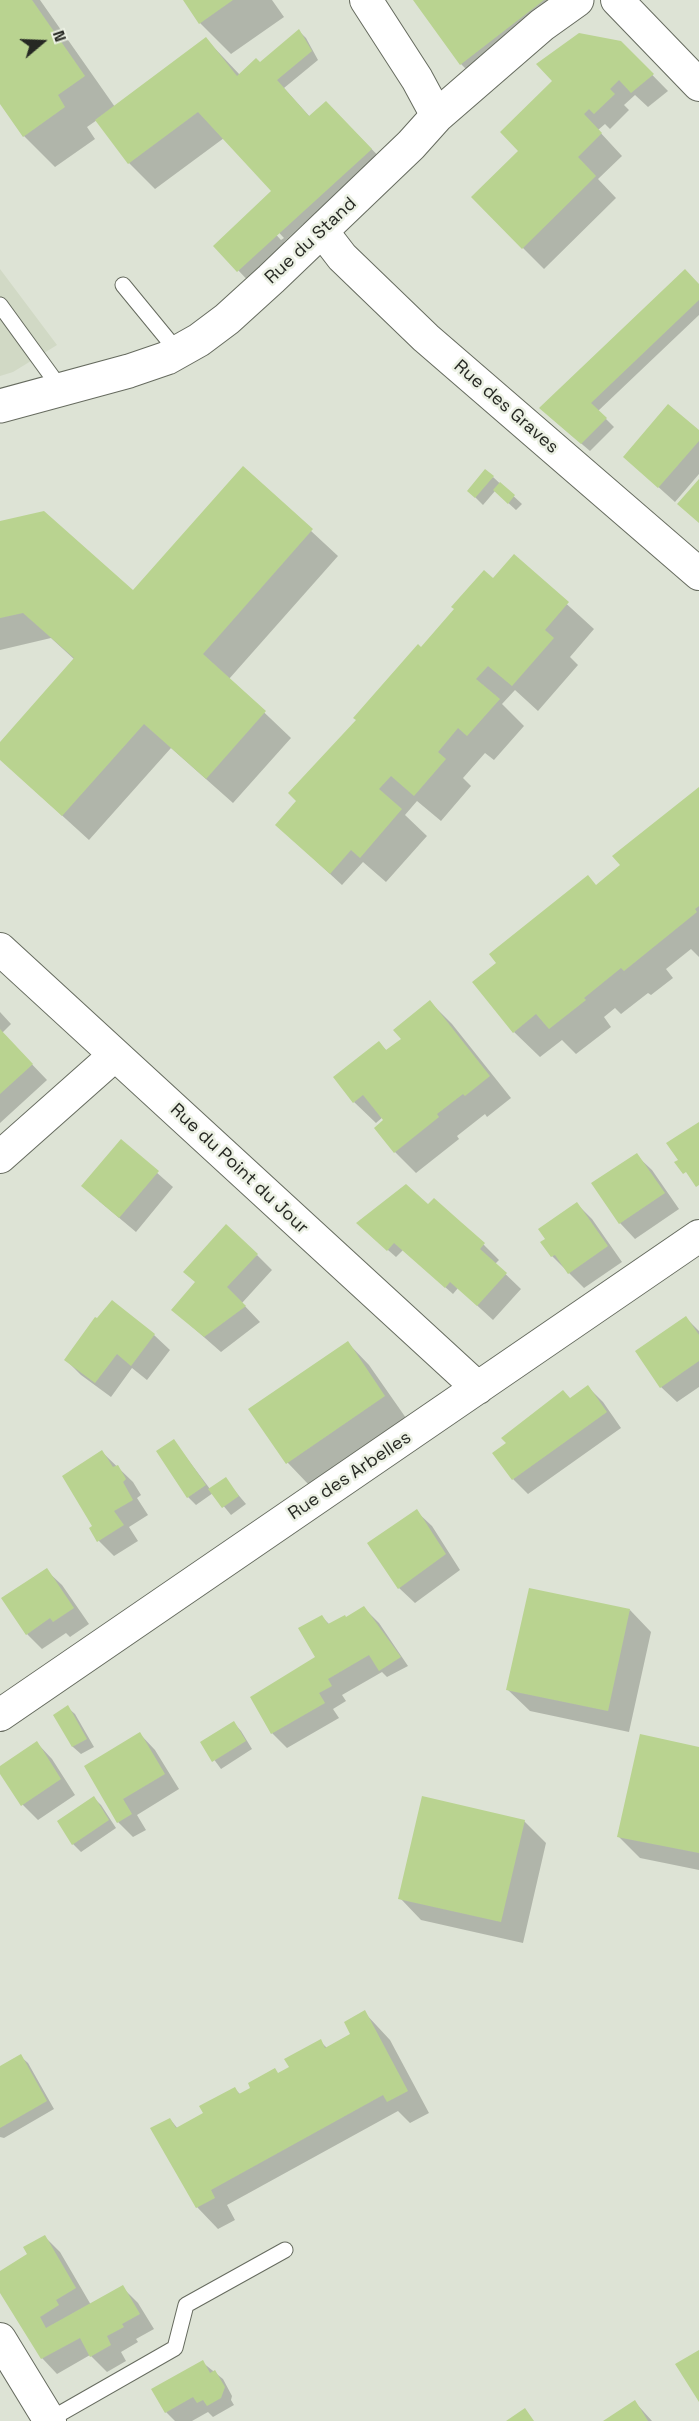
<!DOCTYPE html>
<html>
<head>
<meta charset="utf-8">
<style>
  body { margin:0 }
  #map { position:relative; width:699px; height:2421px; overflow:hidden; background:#dde3d5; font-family:"Space Grotesk",sans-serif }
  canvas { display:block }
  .north { position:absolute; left:12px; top:12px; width:60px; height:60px; -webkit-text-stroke:4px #ebf0e3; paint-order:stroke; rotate:71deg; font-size:16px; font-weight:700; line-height:24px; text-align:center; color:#262823 }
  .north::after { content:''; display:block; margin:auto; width:21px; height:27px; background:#262823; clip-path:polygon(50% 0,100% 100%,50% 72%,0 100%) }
</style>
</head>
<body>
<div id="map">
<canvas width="699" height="2421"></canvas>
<div class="north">N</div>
</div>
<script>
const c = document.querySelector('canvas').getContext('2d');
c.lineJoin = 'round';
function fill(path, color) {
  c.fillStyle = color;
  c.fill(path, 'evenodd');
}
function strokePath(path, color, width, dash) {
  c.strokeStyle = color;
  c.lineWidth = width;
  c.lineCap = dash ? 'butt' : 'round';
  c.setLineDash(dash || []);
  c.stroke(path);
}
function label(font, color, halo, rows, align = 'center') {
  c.font = font + ' "Space Grotesk",sans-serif';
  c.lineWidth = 5;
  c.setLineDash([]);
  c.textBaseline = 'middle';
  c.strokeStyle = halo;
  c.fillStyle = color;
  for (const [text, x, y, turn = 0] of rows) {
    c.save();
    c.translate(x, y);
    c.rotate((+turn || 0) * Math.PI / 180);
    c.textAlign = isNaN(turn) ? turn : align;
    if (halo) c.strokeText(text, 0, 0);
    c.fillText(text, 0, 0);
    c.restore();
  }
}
fill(new Path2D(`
  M0,269l57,76 -44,27 -13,4z`), '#d1d9c5');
fill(new Path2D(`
  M0,0h40l75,107 91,-68 34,36 20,-12 39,-32 7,7 12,22 -34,28 26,29 42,12 45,46 -74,69 -20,-20 -19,18 7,8 -38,36 -15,-16 35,-79 -49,-53 -69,51 -26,-26 -32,-43 -10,7 8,12 -40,28 -31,-31 -24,-34zM269,222l15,16 -3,2 -14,-15z
  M185,0h87l12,17 -53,37 -31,-31z
  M415,0h155l-94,79 -15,-15z
  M620,42l48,49 -20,16 -13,-12 -11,10 5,5 -19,19 -5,-5 -7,6 24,26 -24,23 18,19 -72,71 -21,-21 -3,-97z
  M699,285v30l-101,96 16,16 -24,24 -41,-35z
  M699,432v42l-24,28 -50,-45z
  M243,468l95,88 -109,123 62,59 -58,65 -62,-55 -82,92 -89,-81v-15l75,-84 -24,-22 -51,12v-128l133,70z
  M493,477l29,27 -6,6 -21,-19 -12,14 -14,-14z
  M514,556l80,73 -24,28 8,8 -40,46 -23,-21 -13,14 22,22 -30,34 -9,-7 -22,25 8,8 -30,35 -24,-20 -12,14 22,21 -41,46 -23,-20 -21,23 -65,-60 144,-176 72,-69z
  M699,789v168l-8,-8 -25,20 7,9 -22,17 -3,-2 -27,21 -6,-6 -11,9 7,10 -35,27 -14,-14 -22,17 -26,-25 83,-146 25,-20z
  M430,1002l22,22 59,74 -24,19 -2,-3 -28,22 2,3 -43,34 -21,-21 -12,-35 -7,6 -22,-21 25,-59 8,8 16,-12z
  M0,1012l11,12 -9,9 45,47 -47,43z
  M121,1141l52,46 -37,45 -37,-31z
  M636,1155l16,15 27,39 -44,30 -15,-16 -27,-40z
  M577,1204l15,15 30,43 -38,26 -32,-32z
  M428,1206l56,39 15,15 -4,4 26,25 -28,31 -35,-32 -5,6 -50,-44 -7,7 -31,-27z
  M257,1255l15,15 -30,33 18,19 -39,30 -48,-42z
  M112,1302l42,33 16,15 -23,30 -15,-12 -21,29 -30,-22 -15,-15z
  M686,1318l13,13v56l-22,15 -16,-15 -24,-36z
  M348,1343l21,22 37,53 -97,67 -21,-22 -38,-54z
  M588,1387l15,15 18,26 -93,66 -15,-15 58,-79z
  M174,1441l36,48 15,-10 21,25 -15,11 -18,-22 -17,12 -8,-8z
  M102,1452l31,30 8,13 -4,3 11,17 -19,12 9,14 -24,15 -15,-15 -5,-15z
  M416,1511l16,15 28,44 -45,33 -16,-15z
  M46,1570l16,15 27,39 -19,13 -4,-4 -24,16 -15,-15z
  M364,1608l15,15 29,43 -21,11 -5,-5 -40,23 4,6 -13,8 6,9 -52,30 -15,-15 45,-75 5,-41 8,8 16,-6z
  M630,1610l21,22 -22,100 -99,-21 -22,-21z
  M67,1707l8,7 19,33 -13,7 -8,-7 -18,-32z
  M234,1723l7,8 11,18 -31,20 -19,-26z
  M140,1734l15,16 24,39 -42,26 9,15 -13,7 -15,-15 -32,-55z
  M37,1743l15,16 23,36 -37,25 -15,-15 -23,-34v-3z
  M699,1749v121l-59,-12 -21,-21z
  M94,1798l7,7 15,23 -35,24 -8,-8 -14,-23z
  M524,1821l22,22 -23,100 -102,-23 -21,-22z
  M364,2012l26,28 39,73 -19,10 -12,-12 -171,94 8,15 -17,9 -21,-22 -27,-88 8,10 28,-15 28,-26 7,7 50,-27 29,-27 7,7 25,-13z
  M20,2056l8,7 26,46 -50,29 -4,-1v-69z
  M45,2237l15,15 31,53 31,-18 16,16 16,26 -18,10 2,3 -17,10 5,9 -19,11 -17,-17 -33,19 -15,-16 -42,-68v-18l29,-17z
  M202,2362l21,17 9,17 -1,4 3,5 -21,12 -5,-5 -16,9h-17l-9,-9z
  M635,2402l17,19h-46z`), '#0003');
fill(new Path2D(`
  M0,0h32l53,76 -27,19 7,12 -42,30 -23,-33z
  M183,0h50l-34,24z
  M413,0h131l-84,65z
  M299,29l13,22 -35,29 32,36 17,-15 46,48 -135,123 -24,-26 58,-55 -73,-79 -70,52 -33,-44 111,-83 31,39 19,-18 4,4z
  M579,33l42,8 33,33 -23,19 -12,-13 -9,9 5,5 -21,20 -5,-5 -5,5 18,19 -24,24 18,19 -74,73 -51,-52 47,-46 -18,-19 52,-51 -16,-17z
  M685,269l14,15v16l-108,103 16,15 -26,26 -42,-36z
  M668,404l31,26v11l-41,47 -35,-31z
  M243,466l70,63 -110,125 63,57 -60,68 -62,-55 -82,92 -62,-56v-18l74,-84 -51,-45 -23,5v-97l44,-10 89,79z
  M485,469l9,7 -19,22 -8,-7z
  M699,479v44l-22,-19z
  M500,482l15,13 -7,9 -15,-14z
  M514,554l55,48 -24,28 9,8 -42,48 -24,-20 -12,13 24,20 -33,37 -9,-8 -20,24 8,7 -32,37 -23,-20 -12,13 23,20 -42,49 -9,-8 -21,24 -55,-49 21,-24 -8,-8 68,-73 -3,-2 65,-74 3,3 33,-38 -3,-2 33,-37 9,8z
  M699,787v119l-4,3 2,3 -73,59 -3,-3 -37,30 2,2 -37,29 -13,-15 -23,19 -41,-51 24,-19 -7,-9 99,-79 8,10 24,-20 -8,-9z
  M430,1000l60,76 -25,20 -2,-2 -26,20 2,3 -45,36 -20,-25 9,-8 -20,-25 -10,8 -20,-26 46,-36 7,9 15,-11 -8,-9z
  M0,1029l33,35 -33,30z
  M699,1122v63l-3,2 -10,-15 -3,2 -9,-12 4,-2 -12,-17z
  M121,1139l38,32 -40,47 -38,-32z
  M637,1153l28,40 -46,31 -28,-41z
  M406,1184l22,20 6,-6 27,24 24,21 -5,6 27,24 -30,33 -27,-24 -5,6 -51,-45 -7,8 -31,-28z
  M577,1202l31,44 -40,28 -13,-19 -4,2 -11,-15 5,-3 -7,-10z
  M226,1224l32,30 -31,33 19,19 -42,31 -33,-27 24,-28 -12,-10z
  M112,1300l43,34 -24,32 -14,-12 -22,29 -31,-23 31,-43 2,1z
  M686,1316l13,19v26l-39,27 -25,-37z
  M348,1341l37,55 -99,68 -38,-55z
  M588,1385l19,27 -95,68 -20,-27 14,-10 -5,-5 62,-48 7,8z
  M174,1439l32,46 -19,13 -31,-47z
  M102,1450l11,17 5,-2 8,14 -3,3 10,18 -19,11 10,14 -27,17 -8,-14 3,-2 -30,-50z
  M226,1477l13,19 -17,12 -14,-19z
  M417,1509l29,45 -48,35 -31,-46z
  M47,1568l27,40 -21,14 -3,-4 -24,17 -25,-37z
  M529,1588l101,21 -22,102 -102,-21z
  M364,1606l37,51 -22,14 -10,-16 -41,24 4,7 -13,7 6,10 -54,31 -21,-37 65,-40 -17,-29 24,-13 6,9 17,-9 1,2z
  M68,1705l19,34 -15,8 -19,-32z
  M234,1721l12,20 -34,21 -12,-20z
  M140,1732l25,42 -42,25 9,15 -15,9 -33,-57z
  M640,1734l59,13v106l-82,-16z
  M37,1741l24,38 -40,27 -21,-32v-8z
  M94,1796l15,24 -37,25 -15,-24z
  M422,1796l103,24 -24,102 -103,-23z
  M365,2010l43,81 -21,11 -4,-7 -172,95 4,8 -19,10 -46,-80 20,-10 6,10 27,-15 -4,-7 36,-19 4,7 11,-6 -2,-5 27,-15 3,5 11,-6 -5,-8 37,-20 4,9 25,-14 -6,-12z
  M21,2054l26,47 -47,27v-62z
  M45,2235l31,53 -20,12 3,5 -19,12 6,11 77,-43 17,29 -18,10 2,3 -17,9 4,9 -21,12 -10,-19 -39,21 -41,-66v-22l27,-17 -4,-7z
  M699,2350v52l-24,-38z
  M203,2360l7,13 5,-3 10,17 -4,11 -14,8 -4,-6 -6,3 -4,-6 -28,16 -14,-24z
  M635,2400l13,21h-45z
  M525,2408l9,13h-28z`), '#b9d390');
const service = new Path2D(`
  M123,285l55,67
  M0,305l61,84
  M49,2420l126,-72 11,-43 99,-55`);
const minor = new Path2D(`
  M366,0l51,79 20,37
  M617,0l82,85
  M322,231l20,26 84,81 273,236
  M0,949l478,439
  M0,1157l115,-102
  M0,1715l699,-479
  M0,2339l50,82`);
const tertiary = new Path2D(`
  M0,406l129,-35 38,-13 32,-18 28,-21 44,-40 140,-134 26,-29 105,-91 35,-25`);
strokePath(service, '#666b5f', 17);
strokePath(minor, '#666b5f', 34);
strokePath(tertiary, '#666b5f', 35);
strokePath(service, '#fff', 15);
strokePath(minor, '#fff', 32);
strokePath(tertiary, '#fff', 33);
label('18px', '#262823', '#ebf0e3', [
  ["Rue du Stand",311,241,-43],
  ["Rue des Graves",506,407,41],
  ["Rue du Point du Jour",239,1169,43],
  ["Rue des Arbelles",350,1476,-34]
]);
</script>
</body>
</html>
